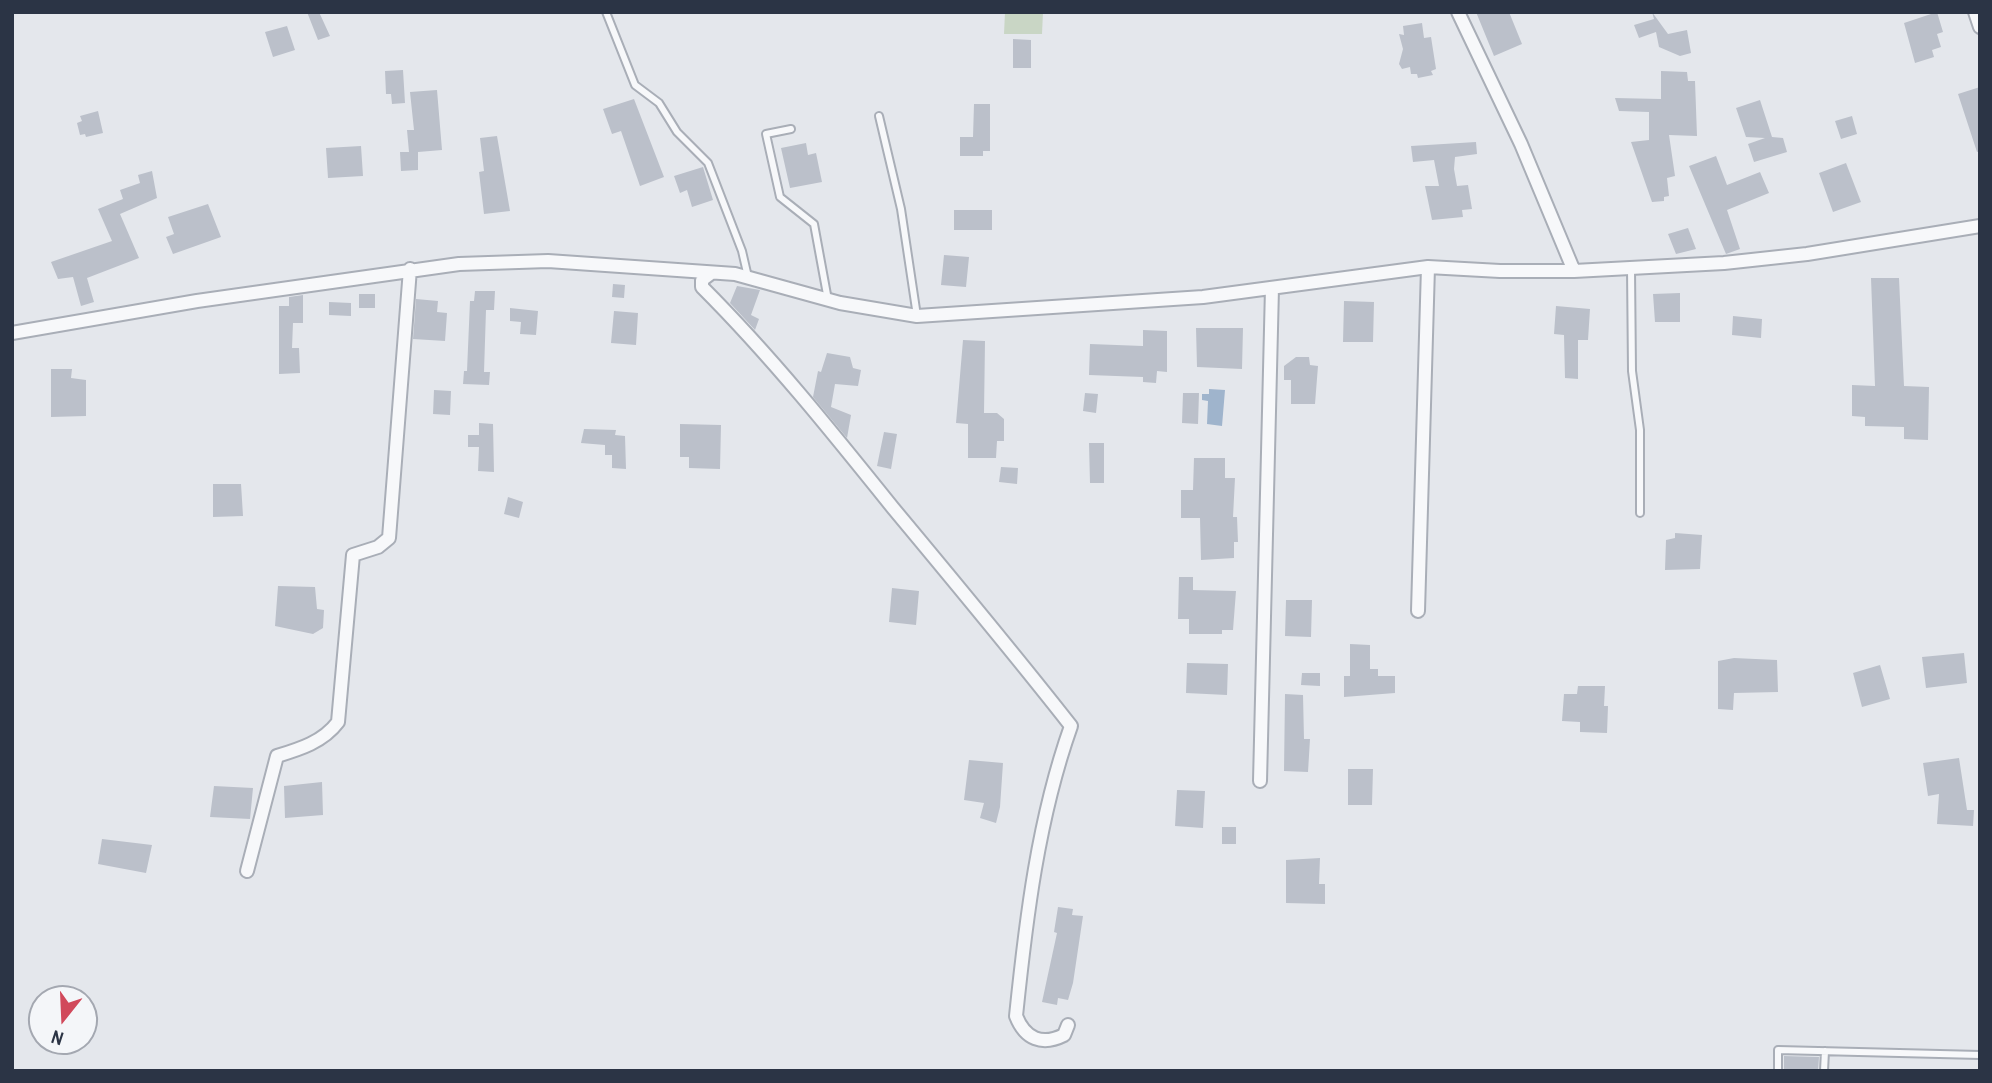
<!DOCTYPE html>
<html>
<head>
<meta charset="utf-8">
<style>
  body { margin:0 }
  #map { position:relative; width:1992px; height:1083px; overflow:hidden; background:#e4e7ec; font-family:"Archivo Narrow",sans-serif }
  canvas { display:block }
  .frame { position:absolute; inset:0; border:14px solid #2b3445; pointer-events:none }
  .north { position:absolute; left:28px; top:985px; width:70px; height:70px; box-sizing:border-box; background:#f4f6f9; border:2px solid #a4a8b1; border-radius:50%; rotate:198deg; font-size:19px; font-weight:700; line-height:28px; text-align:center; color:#2b3445 }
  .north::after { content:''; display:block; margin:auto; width:24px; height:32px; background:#d1495b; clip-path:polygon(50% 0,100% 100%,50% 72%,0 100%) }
</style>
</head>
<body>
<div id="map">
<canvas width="1992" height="1083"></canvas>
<div class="frame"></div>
<div class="north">N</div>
</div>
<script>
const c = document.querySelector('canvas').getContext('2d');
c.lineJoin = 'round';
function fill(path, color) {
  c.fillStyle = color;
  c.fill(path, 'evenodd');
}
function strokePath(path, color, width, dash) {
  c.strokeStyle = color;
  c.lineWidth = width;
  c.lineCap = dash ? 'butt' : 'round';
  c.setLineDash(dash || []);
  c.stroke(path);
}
fill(new Path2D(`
  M1005,12h38l-1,22h-38z`), '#c9d6c5');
fill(new Path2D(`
  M1209,389l16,1 -3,36 -15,-2 1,-23 -6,-1v-6h7z`), '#9fb4cc');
fill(new Path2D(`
  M307,12h12l11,24 -12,4z
  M1476,12h33l13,32 -28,12z
  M1652,12l16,22 19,-4 4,23 -11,3 -21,-9 -3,-15 -17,6 -5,-13 20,-6z
  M1937,12l6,20 -6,2 4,13 -9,3 2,7 -19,6 -11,-40z
  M1422,23l2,15 7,-1 5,32 -5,2 2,4 -15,3 -1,-4h-6l-1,-7 -8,2 -3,-5 4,-15 -4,-15 5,1 -1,-9z
  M287,26l8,24 -22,7 -8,-25z
  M1013,39l18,1v28h-18z
  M403,70l2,33 -13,1 -1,-10h-5l-1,-23z
  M1661,71l26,1 1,9h7l2,55 -28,-1 6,41 -8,2 2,18 -5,1v4l-12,1 -21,-60 18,-2v-28l-30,-1 -4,-13 46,1z
  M1980,87v64l-3,1 -19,-58z
  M437,90l5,60 -24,2v18l-17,1 -1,-19h9l-2,-22h7l-4,-38z
  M634,99l30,78 -24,9 -19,-55 -9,3 -9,-25z
  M1760,100l12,37 11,1 4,14 -33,10 -6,-18 17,-6 -19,-1 -10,-29z
  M974,104h16v47h-7v5h-23v-19h13z
  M98,111l5,22 -17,4 -1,-3 -5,1 -3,-12 5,-2 -2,-5z
  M1852,116l5,18 -16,5 -6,-18z
  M497,136l13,75 -26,3 -5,-42 5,-1 -4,-33z
  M1476,142l1,12 -22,3 -1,12 3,17 11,-1 4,24 -10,1 1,7 -31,3 -7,-34h14l-5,-26 -21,2 -2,-16z
  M806,143l2,12 8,-2 6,29 -32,6 -9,-40z
  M361,146l2,30 -35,2 -2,-30z
  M1716,156l11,29 33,-13 9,21 -42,17 13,39 -14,5 -37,-88z
  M1846,163l15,39 -28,10 -14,-39z
  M703,167l10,33 -21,7 -5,-17 -7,3 -6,-17z
  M152,171l5,27 -37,16 19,44 -52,20 7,24 -13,4 -8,-29 -15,2 -7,-17 61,-21 -14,-32 25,-10 -3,-9 20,-7 -2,-8z
  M208,204l13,33 -48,17 -7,-17 8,-3 -6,-17z
  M954,210h38v20h-38z
  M1688,228l8,21 -20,5 -8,-20z
  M944,255l25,2 -3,30 -25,-2z
  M1871,278h28l5,108 25,1 -1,53 -24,-1v-12l-39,-1v-9l-13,-1v-31l23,1z
  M613,284l12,1 -1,13 -12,-1z
  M737,286l23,4 -9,25 8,4 -4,11 -25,-27z
  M475,291h20l-1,19h-8l-2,62h6l-1,13 -26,-1 1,-13h3l3,-70h4z
  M1680,293v29h-25l-2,-28z
  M359,294h16v14h-16z
  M303,295v28h-10l-1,25h7l1,25 -21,1v-68h10v-9z
  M416,299l22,2 -1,11 10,1 -2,28 -32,-2z
  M1344,301l30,1 -1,40h-30z
  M329,302l22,1v13l-22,-1z
  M1556,306l34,3 -2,31h-10v39l-13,-1 -1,-43 -10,-1z
  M510,308l28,3 -2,24 -16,-1 1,-12 -11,-1z
  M614,311l24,2 -2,32 -25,-2z
  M1733,316l29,3 -1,19 -29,-3z
  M1196,328h47l-1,41 -45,-2z
  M1143,330l24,1v41l-10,-1 -1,12 -13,-1v-5l-54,-2 1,-31 53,2z
  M963,340l22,1 -1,72h13l7,6v22h-7l-1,17h-28v-34l-12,-1z
  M827,353l23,4 3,11 8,2 -3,16 -23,-2 -4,23 20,8 -4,23 -34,-41 5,-26 3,1z
  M1296,357h13l1,8 8,1 -3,38h-24v-24h-7v-14z
  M51,369h21l-1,9 15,2v36l-35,1z
  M434,390l17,1 -1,24 -17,-1z
  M1085,393l13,1 -2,19 -13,-2z
  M1183,393h16l-1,31 -16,-1z
  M479,423l14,1 1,48 -16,-1 1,-24h-11v-12h11z
  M680,424l41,1 -1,44 -31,-1v-11h-9z
  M584,429l32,1 -1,5 10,1 1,33 -14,-1v-13h-7v-10l-24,-2z
  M884,432l13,2 -6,35 -14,-3z
  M1089,443h15v40h-14z
  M1194,458h31v20h10l-2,39h4l1,25h-4v16l-33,2 -1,-42h-19v-28h12z
  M1001,467l17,1 -1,16 -18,-2z
  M213,484h28l2,32 -30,1z
  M508,497l15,5 -4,16 -15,-4z
  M1675,533l27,2 -2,34 -35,1 1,-30 9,-2z
  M1179,577h14v13l43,1 -3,39h-11v4h-33v-15h-11z
  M278,586l37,1 2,22 7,1 -1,18 -10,6 -38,-8z
  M892,588l27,3 -3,34 -27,-3z
  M1286,600h26l-1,37 -26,-1z
  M1350,644l20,1v24h8v7h17v17l-51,4v-21h6z
  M1964,653l3,30 -41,5 -4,-31z
  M1734,658l43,2 1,32 -44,1 -1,17 -15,-1v-48z
  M1187,663l41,1 -1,31 -41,-2z
  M1880,665l10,34 -28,8 -9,-34z
  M1302,673h18v13l-19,-1z
  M1578,686h27l-1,20h4l-1,27 -27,-1v-10l-18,-1 2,-27h13z
  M1285,694l18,1 1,44h6l-2,33 -24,-1z
  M1959,758l8,52h7l-1,16 -36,-2 2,-30 -11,2 -5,-33z
  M969,760l34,3 -3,44 -4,16 -16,-5 4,-15 -20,-3z
  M1348,769h25l-1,36h-24z
  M322,782l1,33 -38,3 -1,-32z
  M214,786l39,2 -3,31 -40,-2z
  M1177,790l28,1 -2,37 -28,-2z
  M1222,827h14v17h-14z
  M102,839l50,6 -6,28 -48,-9z
  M1320,858l-1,26h6v20l-39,-1v-43z
  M1058,907l15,2 -1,6 11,1 -10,67 -5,17 -10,-2 -1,7 -15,-3 15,-69 -3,-1z
  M1784,1056l35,1 -1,14h-34z`), '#bbc0ca');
const lane = new Path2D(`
  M606,12l29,73 24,18 18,29 31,31 34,88 6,26
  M879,116l22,93 16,107
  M791,129l-25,5 14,63 34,27 14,76
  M1631,269l1,102 8,59v83
  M1778,1071v-21l202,5
  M1824,1071l1,-20`);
const street = new Path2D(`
  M1458,12l63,132 53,127
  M1975,12l5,15
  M710,274l-8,6v7c69,69 130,145 191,221 60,72 120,144 178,218 -33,93 -45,193 -55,290 9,23 26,30 48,19l4,-10
  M12,333l185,-32 262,-37 89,-3 187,13 105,29 77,13 286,-19 225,-30 72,4h74l150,-8 83,-9 173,-28
  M1418,611l10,-344
  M1260,781l12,-493
  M247,871l30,-115c23,-7 46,-14 61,-34l15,-167 25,-8 11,-9 21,-269`);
strokePath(lane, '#a9aeb7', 10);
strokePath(street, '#a9aeb7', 16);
strokePath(lane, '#f7f8fa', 6);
strokePath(street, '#f7f8fa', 12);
</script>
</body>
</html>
